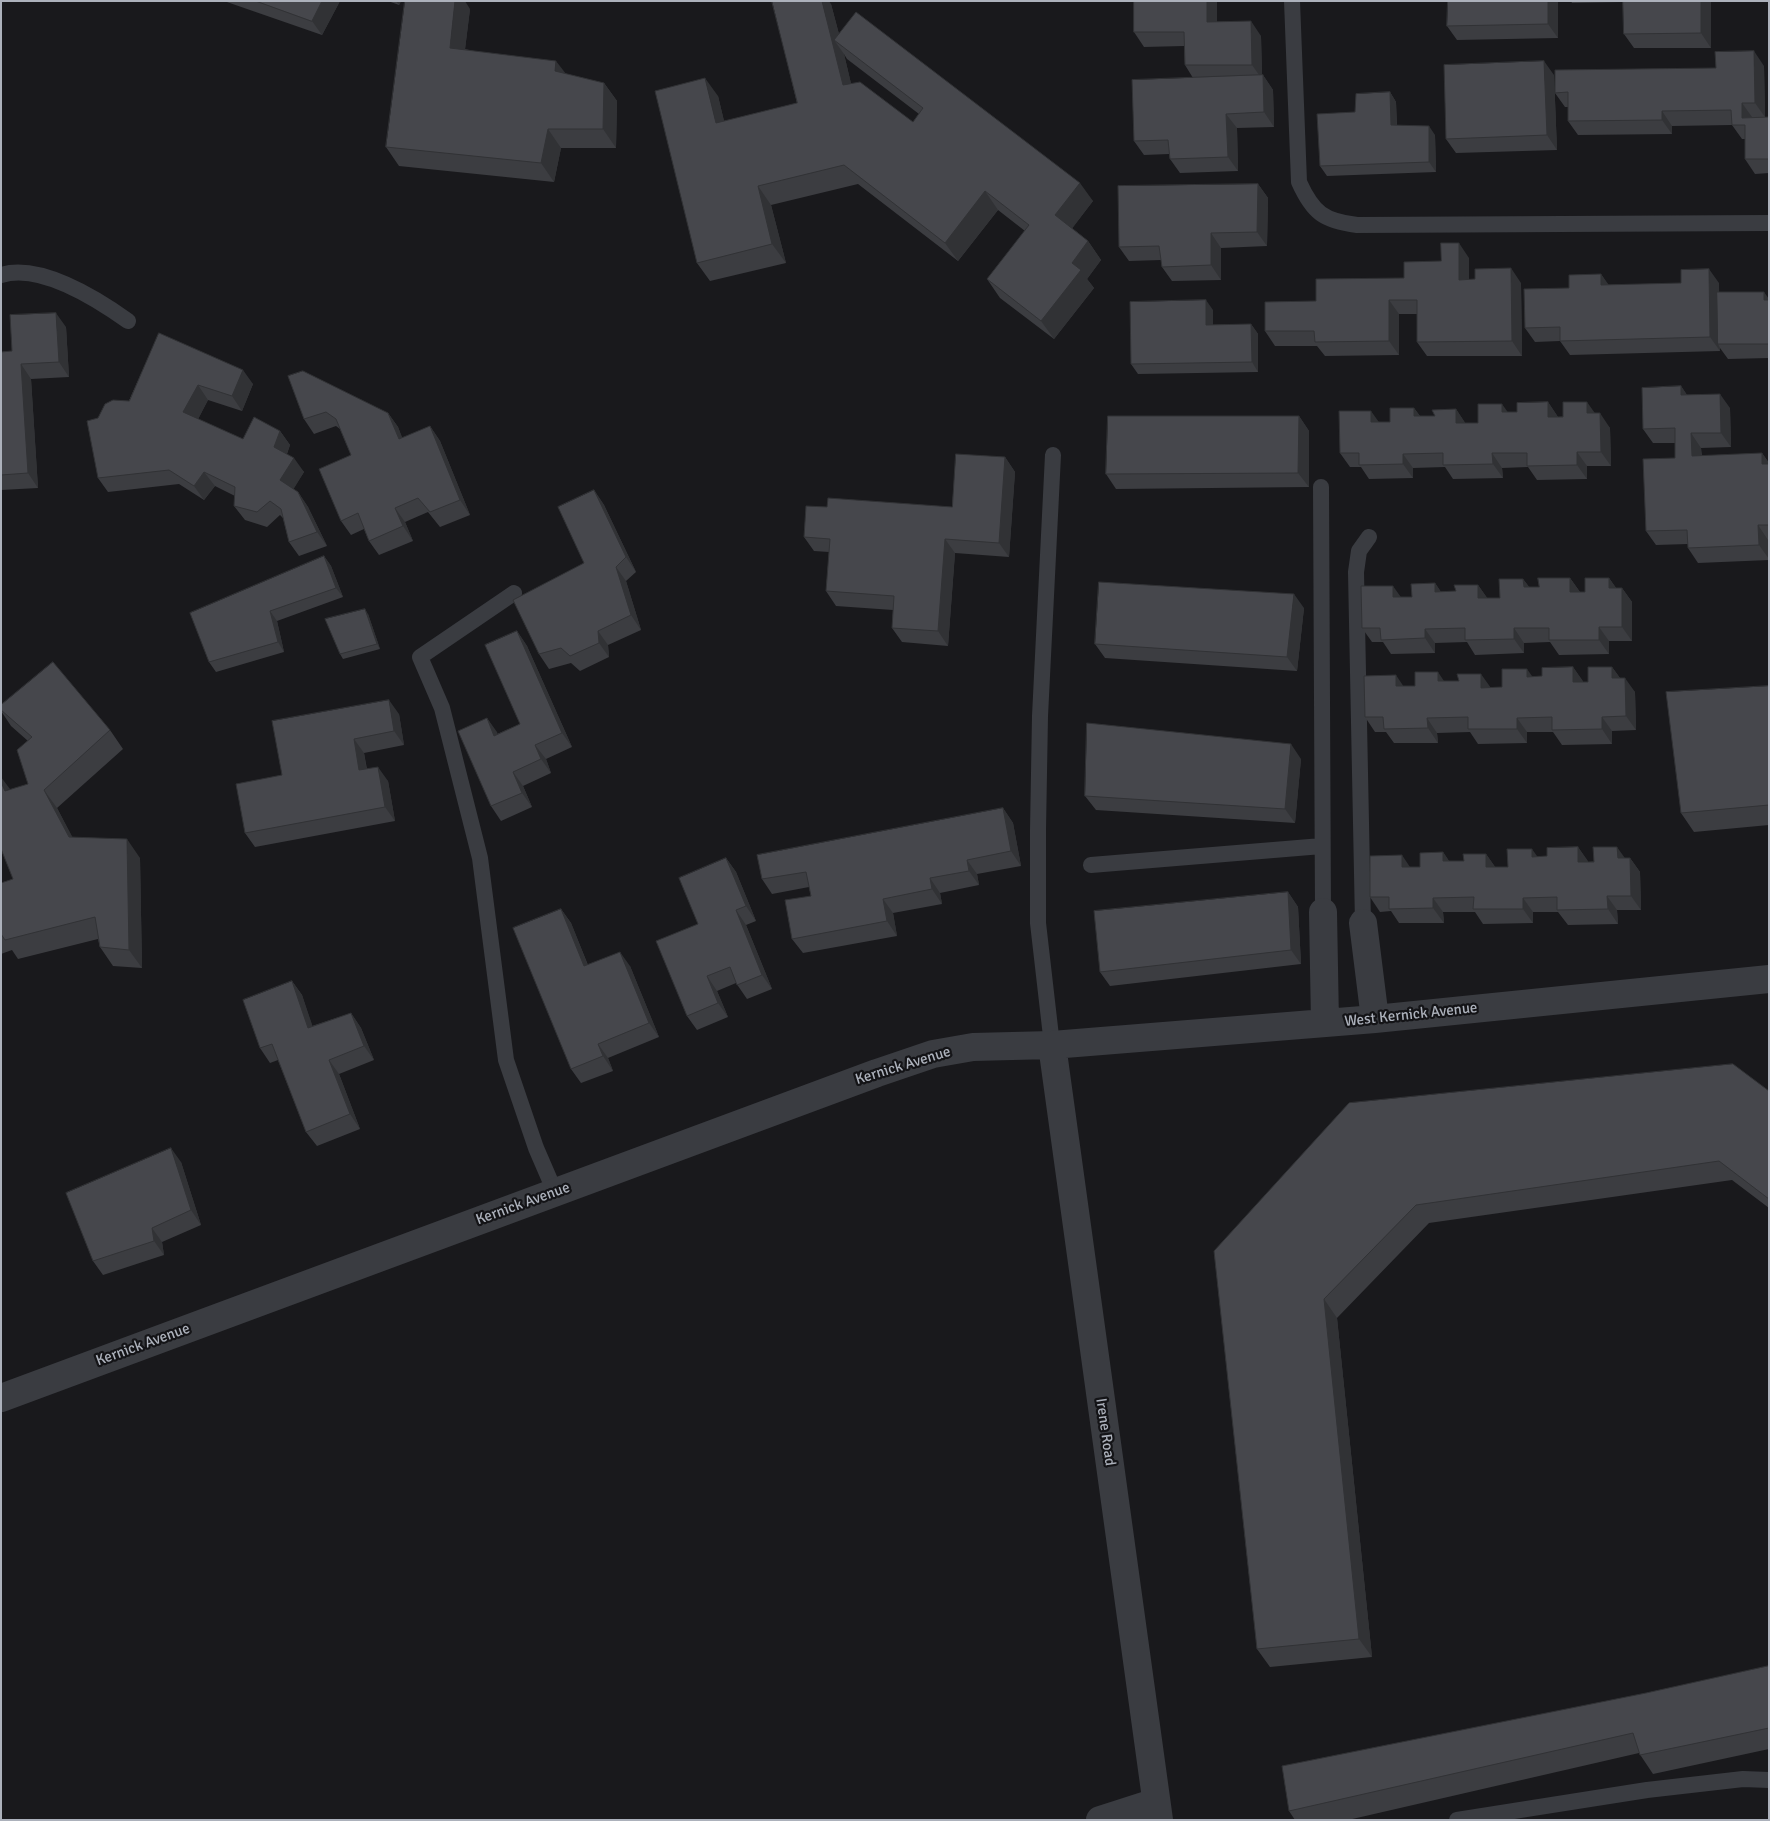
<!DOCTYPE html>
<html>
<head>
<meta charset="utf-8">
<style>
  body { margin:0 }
  #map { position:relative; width:1770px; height:1821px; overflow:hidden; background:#19191c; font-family:Signika,sans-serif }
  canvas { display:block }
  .frame { position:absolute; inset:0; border:2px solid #acb1bb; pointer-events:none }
</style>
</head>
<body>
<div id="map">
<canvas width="1770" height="1821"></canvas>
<div class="frame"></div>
</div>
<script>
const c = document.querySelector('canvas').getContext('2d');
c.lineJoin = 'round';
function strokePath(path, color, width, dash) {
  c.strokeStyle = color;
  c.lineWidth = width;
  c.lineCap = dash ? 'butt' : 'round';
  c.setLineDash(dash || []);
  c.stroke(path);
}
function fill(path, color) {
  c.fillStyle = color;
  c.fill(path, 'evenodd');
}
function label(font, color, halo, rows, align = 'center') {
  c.font = font + ' Signika,sans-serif';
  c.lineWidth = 4.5;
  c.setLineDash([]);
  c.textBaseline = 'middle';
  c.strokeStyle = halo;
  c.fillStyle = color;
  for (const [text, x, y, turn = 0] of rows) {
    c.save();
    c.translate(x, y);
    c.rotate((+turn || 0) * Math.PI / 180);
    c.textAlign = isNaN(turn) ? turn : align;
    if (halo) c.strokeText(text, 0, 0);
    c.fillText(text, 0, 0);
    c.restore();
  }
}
strokePath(new Path2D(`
  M1292,1l7,181c14,31 25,39 58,43l412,-2
  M1,275c39,-12 96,24 127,46
  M1321,487l2,425
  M514,593l-94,64 22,51 38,150 26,202 30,88 19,44
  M1091,865l231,-19
  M1363,923l-7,-351 3,-21 10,-14
  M1052,1045l-14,-122v-93l2,-114 13,-261
  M1457,1820l190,-30 96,-11 26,1`), '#3a3c41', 16);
strokePath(new Path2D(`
  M1323,912l2,111
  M1363,923l12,96
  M1052,1045l107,775
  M1,1398l876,-325 56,-19 40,-7 79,-2 323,-26 394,-40
  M1100,1820l56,-18`), '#3a3c41', 28);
fill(new Path2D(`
  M224,1h116l-18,34z
  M388,1h13l-2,4z
  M1134,1h83v21l44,14 1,39h1l10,15 1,37 -37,1 1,43 -58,2 -10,-14 -1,-5 -25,1 -10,-14 59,-63 -8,-13 -1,-19 -40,1 -10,-15z
  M1558,1v37l-101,2 -10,-14z
  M1571,1h140v47h-77l-10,-14 -1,-32 -51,1z
  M831,4l8,30 254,167 -21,27 16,13 13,19 -14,19 7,9 -40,51 -54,-41 -13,-19 38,-48 -27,-21 -40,51 -100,-77 -87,21 15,58 -76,18 -13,-18 21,-167 6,25 73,-18zM844,54l3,5 72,55 -6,8 -62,-38z
  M470,9l-5,40 139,34 13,18 -1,47h-55l-7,34 -155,-16 -13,-19z
  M1764,66l1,51h4v56l-14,1 -10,-15v-20h-3l-10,-14 -60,1v8l-94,1 -10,-14v-14h-3l-10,-14 161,-25z
  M1554,75l3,75 -101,3 -10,-14z
  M1390,92l6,10 1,23 38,10 1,37 -109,4 -7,-10 35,-54z
  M1258,184l10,14 -1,48 -46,2v32l-49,1 -10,-14 -1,-7 -32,1 -10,-14z
  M1469,258v22l52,3 1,73h-95l-10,-14v-28h-18v41l-74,1 -8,-10h-42l-10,-15 51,-30 88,-23 37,-17z
  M1601,274l7,11 111,-2v9l50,7v59l-41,1 -8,-11v3l-150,4 -10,-14 -25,1 -10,-14 44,-40z
  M1213,310v15l38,-1 7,10v38l-120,2 -7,-10z
  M66,327l3,50 -38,2 7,109 -37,2v-138l11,-1z
  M159,333l94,51 -11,27 -34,-11 -10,19 45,20 37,-8 10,14 -3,9 17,18 -11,17 5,3 10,15 19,39 -28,10 -10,-14 -6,-24 -3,-3 -13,12 -22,-7 -11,-14 1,-10 -20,-10 -11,14 -25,-16 -71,8 -10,-14v-60l31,-17z
  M288,376l100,37 10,14 4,11 28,-12 10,15 30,74 -30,12 -12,-15 -23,10 8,19 -34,14 -10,-14 -5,-12 -13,6 -10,-14 10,-66 -11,-26 -4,-3 -22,8 -10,-15z
  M1681,386l6,9 43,13 1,39 -30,1 1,8 60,-3 7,10v97l-71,3 -10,-15v-4l-32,1 -10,-14 29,-73v-15h-22l-10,-14z
  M1548,402l10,15 37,-4 15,15 1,38h-24v13l-50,1 -9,-13 -26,1 1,10 -50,1 -8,-12 -32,1v10l-44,1 -8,-12h-11l-10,-14 39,-31h11l24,-14 6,8h15l21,-7 9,14h13l30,-11h9z
  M1299,416l10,15v56l-193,2 -10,-15z
  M1005,457l10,15 -6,85 -54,-4 -7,93 -46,-4 -10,-14 1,-18 -57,-4 -10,-15 3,-39 -15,-1 -10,-14 148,-30z
  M594,490l10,15 32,67 -10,9 15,49 -33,15 1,12 -29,14 -9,-8 -22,6 -10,-15 45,-91z
  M324,556l7,10 12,31 -66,24 7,31 -68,20 -7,-10z
  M1570,578l10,14h5l24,-14 7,10h6l10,14v39h-23v13l-50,1 -9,-13 -26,1v10l-49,2 -8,-13 -32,1v10l-44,1 -8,-12h-11l-10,-14 39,-31h11l23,-14 6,9 15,-1 22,-6 9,13h13l23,-19 6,8h10z
  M1304,608l-7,63 -192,-13 -10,-14z
  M368,614l12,35 -37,10 -3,-5z
  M517,631l10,15 45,101 -26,12 5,14 -28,13 9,21 -31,14 -10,-15 -4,-88 10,16 23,-10z
  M1573,667l10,15h5l24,-15 8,11 15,14 1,38 -24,1v13l-50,1 -9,-13h-26v11l-49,1 -8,-12 -33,1 1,10h-44l-8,-11h-11l-10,-15 38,-31h12l29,-5 46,6h12l30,-10 10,-1z
  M1769,686v139l-75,7 -13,-19z
  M1,705l109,25 13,19 -66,59 15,29 68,21 2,110 -29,-2 -13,-19 -2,-8 -80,20 -6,-9 -11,4v-71l12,-4 -3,-89 18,-6v-43l-17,-15 -10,-15z
  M399,714l5,31 -40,8 3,16 21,12 7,40 -140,26 -10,-14 37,-58z
  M1301,759l-6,64 -199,-13 -11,-14z
  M1003,808l10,15 8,43 -44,8 2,11 -39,8 2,11 -49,9 4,23 -94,17 -11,-14 19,-43 -2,-9 -37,7 -10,-15z
  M1578,847l10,15 42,-4 10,14 1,38h-24l1,14 -50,1 -10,-13h-25v11l-50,1 -8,-12h-32l1,11h-45l-8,-12 -11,1 -10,-15 39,-30h11l23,-15 6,9h15l22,-7 9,13h13l30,-10 9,-1z
  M726,858l10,14 20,49 -10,4 26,64 -25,10 -11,-16 -19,8 11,26 -31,13 -10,-14z
  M1288,892l10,15 3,57 -191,22 -10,-14z
  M561,909l10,14 17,42 42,1 29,71 -51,21 5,13 -32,12 -10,-14z
  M292,981l10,14 10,31 39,-13 10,15 13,32 -35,14 21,55 -43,17 -11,-14 -28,-72 -8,3 -10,-15z
  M1769,1091v117l-37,-28 -303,43 -92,95 35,339 -102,10 -13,-18 -43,-398z
  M181,1162l20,63 -39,17 2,13 -61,20 -10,-14z
  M1769,1666v83l-116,25 -14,-21 -291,67h-53l-6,-9 357,-118z`), '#3c3d41');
fill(new Path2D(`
  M322,1h18l-18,34 -10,-14z
  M396,1h5l-2,4z
  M455,1h10l5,8 -7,57 -13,-18z
  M822,1h7l2,3 11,42 -8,-6 10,14 12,50 -13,-19z
  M1207,1h10v36l-10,-15z
  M1548,1h10v37l-10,-14z
  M1701,1h10v47l-10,-15z
  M1251,21l10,15 1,43 -10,-14z
  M1754,51l10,15 1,51 -10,-14z
  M556,61l14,18 -15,-8z
  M1544,61l10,14 3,75 -10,-15z
  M1263,75l10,15 1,37 -10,-15z
  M705,78l13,18 11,46 -13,-19z
  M604,83l13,18 -1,47 -13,-19z
  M1390,92l6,10 1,33 -6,-10z
  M1742,103l10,14 -10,1z
  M1662,111l10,15v8l-10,-14z
  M1226,114l11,14 1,43 -10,-14z
  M1429,126l6,9 1,37 -7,-10z
  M548,129l13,19 -7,34 -13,-19z
  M1080,183l13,18 -25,33 -13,-19z
  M1258,184l10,14 -1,48 -10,-14z
  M758,186l13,19 15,58 -14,-19z
  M985,191l13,19 -40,51 -13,-18z
  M1211,233l10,15v32l-10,-15z
  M1088,241l13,19 -14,19 7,9 -40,51 -13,-18 31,-58z
  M1459,243l10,15v36l-10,-14z
  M1511,268l10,15 1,73 -10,-15z
  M1709,269l10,14 1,61h-2l2,4v3l-10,-14z
  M1601,274l10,14 -10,-3z
  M1764,292l5,7v9l-5,-8z
  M1206,300l7,10v25l-7,-10z
  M1389,300l10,14v41l-10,-14z
  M56,313l10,14 3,50 -10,-15z
  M1251,324l7,10v38l-6,-10z
  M21,364l10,15 7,109 -10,-15z
  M243,370l10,14 -11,27 -10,-15z
  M198,385l10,15 -14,27 -11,-15z
  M1681,386l10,15 -10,-6z
  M1720,394l10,14 1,39 -10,-14z
  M1548,402l10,15v15l-10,-15z
  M1587,402l10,14 -10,-3z
  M1502,404l10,14 -10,-6z
  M1414,408l10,14 -10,-6z
  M1456,409l10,15 -10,-1z
  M1371,411l10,14 -10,-3z
  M388,413l10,14 11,27 -10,-15z
  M1600,413l10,15 1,38 -10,-14z
  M1299,416l10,15v56l-11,-14z
  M430,426l10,15 30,74 -10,-15z
  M280,431l10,14 -6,17 -10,-15z
  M1691,433l10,15 1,22 -10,-14z
  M1577,452l10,14v13l-10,-14z
  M1492,453l10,15 1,10 -10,-14z
  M1762,453l7,10v11l-7,-10z
  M1403,454l10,14v10l-10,-14z
  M1005,457l10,15 -6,85 -10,-14z
  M294,458l10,14 -14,23 -10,-15z
  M204,472l11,14 -11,14 -10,-14z
  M594,490l10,15 32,67 -10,-15z
  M298,492l10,15 19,39 -10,-14z
  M395,508l10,14 8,19 -10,-15z
  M1758,525l10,15 1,19 -10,-14z
  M945,539l10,14 -7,93 -10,-15z
  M324,556l7,10 12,31 -7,-9z
  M616,567l10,14 15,49 -10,-15z
  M1570,578l10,14h-10z
  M1609,578l10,14 -10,-4z
  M1523,579l11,14 -10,-6z
  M1435,583l10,15 -10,-6z
  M1478,585l10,14 -10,-1z
  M1393,586l10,14 -10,-3z
  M1622,588l10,14v39l-10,-14z
  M1294,594l10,14 -7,63 -10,-14z
  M365,609l3,5 12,35 -3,-5z
  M270,611l7,10 7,31 -6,-10z
  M1599,627l10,14v13l-10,-14z
  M1514,628l10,15v10l-10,-14z
  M1425,629l10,14v10l-10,-15z
  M517,631l10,15 45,101 -10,-14z
  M598,631l10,14 1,12 -10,-14z
  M1573,667l10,14v15l-10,-14z
  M1612,667l10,14 -10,-3z
  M1527,669l10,14 -10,-6z
  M1438,672l10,15 -10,-6z
  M1481,674l10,14h-10z
  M1396,675l10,15 -10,-4z
  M1625,678l10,14 1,38 -10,-14z
  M389,700l10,14 5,31 -10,-14z
  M1602,717l10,14v13l-10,-15z
  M487,718l10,14 7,18 -10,-14z
  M1427,718l10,15 1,10 -10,-15z
  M1517,718l10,14v11l-10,-14z
  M354,739l10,14 5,32 -10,-15z
  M1291,744l10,15 -6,64 -10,-14z
  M535,745l11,14 5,14 -10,-14z
  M378,767l10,14 7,40 -10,-14z
  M513,772l10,14 9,21 -10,-14z
  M1,777l9,12 -5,2 -4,-9z
  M44,790l13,18 25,47 -13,-18z
  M1003,808l10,15 8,43 -10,-15z
  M127,839l13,19 2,110 -13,-18z
  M1578,847l10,14v16l-10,-15z
  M1617,847l10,14 -9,-3z
  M1532,849l10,14 -10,-6z
  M1443,852l10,15 -10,-6z
  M1486,854l10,14 -10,-1z
  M1402,855l10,15 -10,-3z
  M726,858l10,14 20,49 -10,-15z
  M1630,858l10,14 1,38 -10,-14z
  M967,860l10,14 2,11 -10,-14z
  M930,878l10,15 2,11 -10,-15z
  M1288,892l10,15 3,57 -10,-14z
  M1607,896l10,14 1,14 -10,-15z
  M1433,898l10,14 1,11 -11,-15z
  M1523,898l10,14v11l-10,-14z
  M883,899l10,14 4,23 -10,-15z
  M561,909l10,14 23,58 -10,-15z
  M736,910l10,15 26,64 -10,-14z
  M620,952l10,14 29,71 -10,-14z
  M707,976l10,15 11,26 -10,-14z
  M292,981l10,14 16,47 -10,-14z
  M351,1013l10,15 13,32 -10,-14z
  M598,1044l10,14 5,13 -10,-15z
  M329,1060l10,14 21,55 -10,-15z
  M171,1148l10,14 20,63 -10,-15z
  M152,1228l10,14 2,13 -10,-14z
  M1324,1299l13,19 35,339 -13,-18z`), '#313235');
const building = new Path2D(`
  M256,1h66l-10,20z
  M405,1h50l-5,47 106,13 -1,10 49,12 -1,46h-55l-7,34 -155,-16z
  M772,1h50l21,84 17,-3 53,40 10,-14 -89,-68 22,-28 224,171 -25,32 33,26 -16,22 9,7 -40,51 -54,-42 42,-54 -44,-34 -40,52 -101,-78 -86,21 14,58 -75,19 -42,-172 50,-13 11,45 81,-20z
  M1134,1h73v21l44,-1 1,44h-67l-1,-33h-50z
  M1448,1h100v23l-101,2z
  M1623,1h78v32l-77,1z
  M1754,51l1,52h-13v15l27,-1v42h-24v-34h-13l-1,-15 -69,1v9l-94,1v-29l-13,1v-23l161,-2 -1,-16z
  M1544,61l3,74 -101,4 -2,-74z
  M1263,75l1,37 -38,2 2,43 -58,2 -2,-19 -34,1 -2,-61z
  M1390,92l1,33 38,1v36l-109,4 -3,-52 38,-2 1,-18z
  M1258,184l-1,48 -46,1v32l-49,2 -3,-21 -40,1 -1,-61z
  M1441,243h18v37l16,-1v-10l36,-1 1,73 -95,1v-42h-28v41l-74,1 -1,-11h-49v-29l51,-1v-22l88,-1v-16l37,-1z
  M1709,269l1,68 -150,4v-14l-35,1 -1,-39 45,-1v-13l32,-1v11l80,-2v-13z
  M1717,292h47v8h5v44h-51z
  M1206,300v25l45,-1 1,38 -121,2 -1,-62z
  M56,313l3,49 -38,2 7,109 -27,2v-123l11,-1 -2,-36z
  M159,333l84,37 -11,26 -34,-11 -15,27 60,27 11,-22 26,14 -6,16 20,11 -14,22 18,12 19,40 -28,10 -8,-33 -11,-8 -13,11 -23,-6 1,-19 -31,-15 -10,14 -25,-16 -71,8 -11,-57 11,-3 7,-14 8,-4 16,1z
  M303,371l85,42 11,26 31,-13 30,74 -30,12 -12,-14 -23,10 8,18 -34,15 -11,-28 -17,8 -22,-52 32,-14 -15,-36 -10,-7 -22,7 -16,-43z
  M1681,386v9l39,-1 1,39h-30l1,23 70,-3v11h7v61h-11l1,20 -71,3 -1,-18 -41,1 -3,-72 32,-1v-30l-32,1 -1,-41z
  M1548,402v15h15v-15h24v11h13l1,39h-24v13l-50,1v-13h-35l1,11 -50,1v-12l-40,1v10l-44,1v-12h-19l-1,-42h32v11h19v-14h24v8h21l-3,-6 24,-1v14h22v-19h24v8h15v-9z
  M1108,416h191l-1,57 -192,1z
  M956,454l49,3 -6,86 -54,-4 -7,92 -46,-3 2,-32 -68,-5 4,-52 -26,-2 2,-31 21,1 1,-9 124,9z
  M594,490l32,67 -10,10 15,48 -33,16 1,12 -29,13 -9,-8 -22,6 -26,-54 71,-37 -26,-56z
  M324,556l12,32 -66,23 8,31 -69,20 -19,-49z
  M1538,578h32v14h15v-14h24v10h13v39h-23v13h-50v-12h-35v11l-49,1v-12l-40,1v9l-44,2 -1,-12h-18l-1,-42h32v11h19l-1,-13 24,-1v9l21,-1 -2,-6h24v13h22l-1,-19h24l1,8h15z
  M1099,582l195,12 -7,63 -192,-13z
  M365,609l12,35 -37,10 -15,-35z
  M517,631l45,102 -27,12 6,14 -28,13 9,21 -31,13 -33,-75 29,-13 7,18 26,-12 -35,-79z
  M53,662l57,68 -66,60 25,47 58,2 2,111 -29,-3 -5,-30 -90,23 -4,-6v-51l12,-4 -12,-30v-67l4,9 23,-7 -11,-34 15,-13 -31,-27v-5z
  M1573,667v15h15v-15h24v11h13l1,38 -24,1v12l-50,1v-13l-35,1v11h-49v-12l-41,1 1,10 -44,1 -1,-12h-18l-1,-41 32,-1v11h19v-14h23v9h21l-2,-7h24v14l21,-1v-18h25v8l15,-1v-8z
  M1769,686v119l-88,8 -15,-121z
  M389,700l5,31 -40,8 5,31 19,-3 7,40 -140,26 -9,-49 46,-9 -10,-54z
  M1087,723l204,21 -6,65 -200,-13z
  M1003,808l8,43 -44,9 2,11 -39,7 2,11 -49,10 4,22 -95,18 -7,-39 26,-4 -5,-24 -44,7 -5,-24z
  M1578,847v15h16l-1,-15h24l1,11h12l1,38h-24l1,13 -51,1v-13l-34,1v11h-50l1,-12 -41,1v10l-44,1v-12h-19v-41l32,-1v12h18v-14l23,-1v9h21l-1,-7h23v13h22l-1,-18h25v8l15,-1v-8z
  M726,858l20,48 -10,4 26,65 -25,10 -7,-18 -23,9 11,27 -31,13 -31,-75 42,-17 -19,-46z
  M1288,892l3,58 -191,22 -6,-61z
  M561,909l23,57 36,-14 29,71 -51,21 5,12 -32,13 -58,-141z
  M292,981l16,47 43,-15 13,33 -35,14 21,54 -44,18 -34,-88 -12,4 -17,-48z
  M1733,1064l36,27v108l-50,-38 -303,44 -92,94 35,340 -102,10 -43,-398 135,-148z
  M171,1148l20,62 -39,18 2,13 -61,20 -27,-68z
  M1769,1666v62l-129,27 -7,-22 -344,78 -7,-45 364,-73z`);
fill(building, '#46474c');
strokePath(building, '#313235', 1);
label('15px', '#acb1bb', '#141417', [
  ["West Kernick Avenue",1411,1015,-6],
  ["Kernick Avenue",903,1066,-17],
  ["Kernick Avenue",523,1204,-20],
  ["Kernick Avenue",143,1345,-20],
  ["Irene Road",1105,1432,82]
]);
</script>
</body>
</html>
